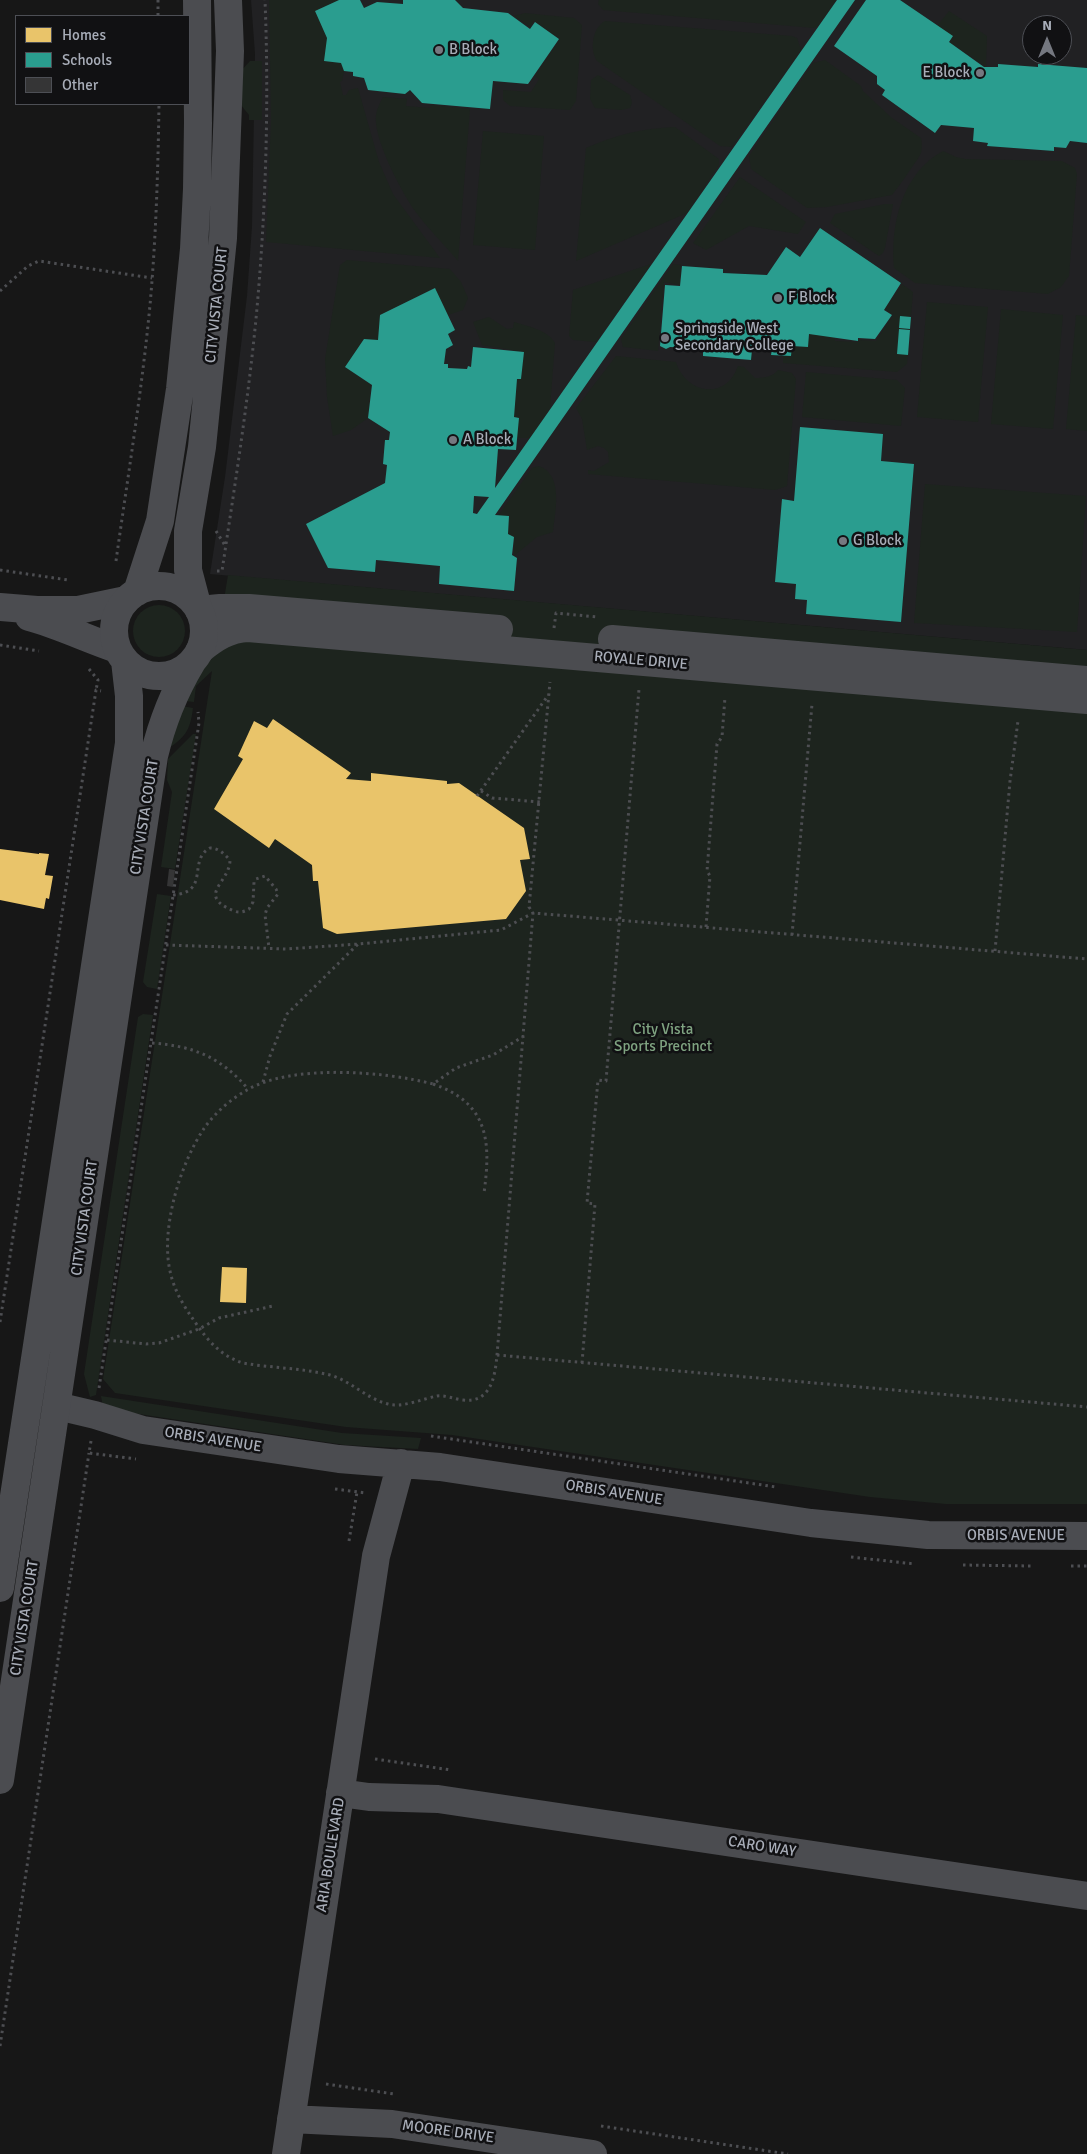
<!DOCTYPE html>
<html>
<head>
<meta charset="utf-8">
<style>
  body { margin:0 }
  #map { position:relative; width:1087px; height:2154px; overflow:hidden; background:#171717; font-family:Signika,sans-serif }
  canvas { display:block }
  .legend { position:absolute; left:15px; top:15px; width:175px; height:90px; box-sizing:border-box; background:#111113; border:1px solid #4d4f55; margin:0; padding:6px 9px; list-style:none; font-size:15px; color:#a8adb8 }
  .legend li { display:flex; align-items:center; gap:10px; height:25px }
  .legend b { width:25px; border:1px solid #4d4f55 }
  .north { position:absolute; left:1022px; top:15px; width:50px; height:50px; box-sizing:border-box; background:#111113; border:1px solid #4d4f55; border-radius:50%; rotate:0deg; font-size:14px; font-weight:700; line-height:20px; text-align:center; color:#a8adb8 }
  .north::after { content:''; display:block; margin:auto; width:18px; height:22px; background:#757880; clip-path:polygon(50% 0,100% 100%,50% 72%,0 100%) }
</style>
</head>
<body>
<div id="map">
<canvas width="1087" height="2154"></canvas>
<ul class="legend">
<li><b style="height:14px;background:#e9c46a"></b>Homes</li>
<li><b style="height:14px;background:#2a9d8f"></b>Schools</li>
<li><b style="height:14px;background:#353536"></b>Other</li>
</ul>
<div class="north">N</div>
</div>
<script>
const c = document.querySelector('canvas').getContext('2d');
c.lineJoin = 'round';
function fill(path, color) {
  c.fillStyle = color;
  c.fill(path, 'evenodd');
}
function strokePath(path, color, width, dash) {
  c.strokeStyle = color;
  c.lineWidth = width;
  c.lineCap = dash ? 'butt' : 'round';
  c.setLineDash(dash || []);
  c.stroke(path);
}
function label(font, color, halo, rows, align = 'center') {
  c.font = font + ' Signika,sans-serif';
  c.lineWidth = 5;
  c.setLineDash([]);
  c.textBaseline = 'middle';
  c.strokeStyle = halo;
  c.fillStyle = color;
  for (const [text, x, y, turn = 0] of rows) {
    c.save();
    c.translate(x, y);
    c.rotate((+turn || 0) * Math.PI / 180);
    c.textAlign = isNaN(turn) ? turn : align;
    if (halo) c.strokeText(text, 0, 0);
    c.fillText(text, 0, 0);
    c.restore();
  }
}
fill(new Path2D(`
  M251,0h836v650l-877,-76 15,-97 22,-181 5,-70 3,-172zM1032,25h30v30h-30z`), '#212123');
fill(new Path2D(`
  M269,0h70l-24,11 12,27 -3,23 17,2 3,8 -2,10 -2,1 3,13h3l3,-5 9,-2 21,74 14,32 47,64 -174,-16 5,-121z
  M599,0h237l-18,26 -4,2 -211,-18 -5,-6z
  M949,11l38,25 -1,31 -37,-25 4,-6 -16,-10z
  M525,13l49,5 8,7 -6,76 -6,9 -60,-4 -7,-6v-10l28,2 8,-13 -4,-3 25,-37 -26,-18 -4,6 -16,-11z
  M605,21l187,15 5,2 4,12 -69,97 -12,-1 -123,-85c-8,-12 -4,-34 8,-40z
  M825,60l36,26 2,5 29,27 29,20c1,5 1,11 0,15 -1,4 -27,40 -29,42l-65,12 -20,1 -56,-39 -2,-13 64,-93z
  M250,61h12v59h-13v-5l-9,-11v-32z
  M598,75l32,20 2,8 -2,5 -9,2 -26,-2 -5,-9 1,-19z
  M383,97l24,2 -1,7 24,2 1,-3 39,4 -12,152c-14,-17 -31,-33 -43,-50 -14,-20 -42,-73 -39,-96 1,-7 4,-12 7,-18z
  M675,127l44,32v6l-32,48 -111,48 10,-113c29,-13 57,-20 89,-21z
  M483,131l61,5 -9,114 -62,-5z
  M943,151l13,6 9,2 97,2 13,7 2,6 -8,102 -8,11 -13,7 -133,-11 -21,-15c-4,-43 8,-95 49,-117z
  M740,177l66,45 -8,12 -49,-8 -43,24 -13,-7z
  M885,204h8l-1,6 -7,38 -2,5 -4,3 -49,-33 5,-9z
  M347,260l103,9 11,13 7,16 -5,12 -15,5 -14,-27 -54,27 -2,25 -14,-1 -19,28 26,18 -3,33 -17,12 -18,6 -6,-39 -2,-38 15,-94z
  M651,264l-55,78 -23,-2 -4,-4 4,-46z
  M673,264l8,1 -1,20 -16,-3 -6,69 -35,-4 -2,-8z
  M902,284l11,8 -6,72 -10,8 -114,-9v-7h8l1,-10 15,1 1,-13 27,3v4l23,1 1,-2 17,1 17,-26 -8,-6z
  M927,302l61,5 -10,115 -61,-5z
  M1001,309l62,6 -10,114 -62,-5z
  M1076,315l11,1v115l-21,-2z
  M489,317l18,12 6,-1 1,-6c13,4 34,8 41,21l-5,65 -20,30h-13l-3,-21 3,-38h4l3,-27 -42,-7 -9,-23z
  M616,356l60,6c10,32 50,39 62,4l6,1 11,11c8,0 18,-1 23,-8l14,3 4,6 -9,107 -12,4 -187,-16v-4l6,1 15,-9 -1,-10 -4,-4 -6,-2 -11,4 -5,-31 -6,-11z
  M806,372l91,8 8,8 -4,38 -99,-9z
  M539,466c25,9 16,46 14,66l-16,5 -23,19v-19l-6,-3 1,-17 -11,-1 34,-48z
  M925,484l161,12 -9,136 -163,-9z
  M228,575l859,75v854h-141l-76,-7 -418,-62 -106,-8 -231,-34 -12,-14 109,-708 -16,15 -2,16 -9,-1 16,-31 14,-16z
  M133 631a26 26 0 1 1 52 0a26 26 0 1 1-52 0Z
  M182,706l11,2c-3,24 -8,29 -28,43z
  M193,734h3l-21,135 -14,-2 11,-75 -5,-12 1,-21z
  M157,894l14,2 -14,93 -10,-2 -4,-5z
  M143,1014l10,1 -57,380 -6,2 -6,-23 54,-357z
  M101,1396l241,37 79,5 -3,11 -73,-4 -233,-35 -9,-3z`), '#1d241e');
fill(new Path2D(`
  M273,719l78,54 -5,6 25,2v-8l76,8v3l12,-1 65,45 6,31 -10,1 6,31 -20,28 -169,15 -14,-6 -5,-47h-5l-1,-16 -37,-26 -6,9 -55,-39 29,-50 -5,-3 16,-35 13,7z
  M0,849l39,5v-1l10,1 -4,21 8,1 -4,23 -3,-1 -2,11 -44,-9z
  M222,1267l25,1 -1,35 -26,-1z`), '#e9c46a');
fill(new Path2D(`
  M339,0h21l4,8 13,-6 26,2v-4h52l8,8 45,5 22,16 5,-7 24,17 -31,45 -35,-3 -3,28 -68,-6 -12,-13 -5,4 -37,-4 -4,-12 -11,-2v-4l-9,-1 -3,-8 -17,-2 3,-23 -12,-27z
  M837,0h18l-360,515 14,1 -1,18 6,3 -2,18 5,3 -3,33 -75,-7 1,-18 -64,-6 -1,12 -47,-4 -22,-44 79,-41 2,-18 -4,-1 2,-24h4l1,-8 -22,-14 4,-33 -27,-18 19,-28 14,1 2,-25 55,-27 20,42 -7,4 5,11 -7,4 -2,15h4v4l19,1 1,-3 3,1 2,-20 51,5 -3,27h-4l-3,38 5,1 -3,32 -18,-1 -3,39zM474,496l15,1 -12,17 -4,-1z
  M866,0h34l53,36 -4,6 35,25h14v-3l40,3v-3l49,4v75l-17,-2 -4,7 -12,-1v4l-67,-5 1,-3 -15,-2 1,-13 -33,-3 -6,8 -53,-38 3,-5 -8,-6v-8l-43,-30z
  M820,228l81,55 -17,27 8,5 -17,24 -17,-1v3l-49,-7 -1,13 -16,-1 -1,10 -20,-1 1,-6 -11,-1 -3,3 -6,-1 -1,10 -48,-4v-5l-5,-3 -28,-1 -4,2 -6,-3 5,-61 15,1 2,-20 41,3v4l44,2 19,-28 14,10z
  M900,316l11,1 -1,12 -11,-1z
  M899,329l11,1 -2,25 -11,-1z
  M800,427l83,7 -2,27 33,3 -13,158 -95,-8 1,-14 -12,-1 1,-15 -21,-2 7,-83 12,2z`), '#2a9d8f');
fill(new Path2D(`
  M169,869l6,1 -2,17 -6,-1z`), '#353536');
strokePath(new Path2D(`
  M158,0v16
  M0,291l28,-25 11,-5 113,17
  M216,531l10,16
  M116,561c12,-86 26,-171 34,-256 6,-67 8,-134 9,-201
  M0,570l68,10
  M217,571h5c13,-87 27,-175 35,-263 9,-102 12,-206 8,-308
  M554,628l2,-15 41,4
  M0,645l39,6
  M89,669l9,11 -2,10
  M481,791l11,7 48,4
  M477,796l72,-102
  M173,895c38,-3 14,-35 37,-47 9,0 14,6 20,12 0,23 -35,35 4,51 5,2 10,1 15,-2l4,-7 1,-20 2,-3 9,-3 11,13 2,5 -11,14 -2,7 4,33
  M706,927l4,-51 -3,-5 10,-127 5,-7 3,-40
  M792,935l20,-231
  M166,945l120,4 73,-5 142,-14 32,-17 554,46
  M995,951l15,-170 8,-60
  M524,1036l-31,19 -37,13 -23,16c-49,-13 -142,-20 -186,6 -16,9 -31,22 -42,37 -25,36 -46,105 -34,148 4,17 14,33 24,47 13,19 26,34 48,41 28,5 59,5 87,12 21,6 37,24 58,29 14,4 34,-5 49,-8 9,-1 17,3 26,4 28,3 32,-23 34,-45l36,-442 -4,-6 21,-225
  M152,1043c41,3 69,14 96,46
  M263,1082l7,-26 17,-42 71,-70
  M433,1084c56,19 58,58 51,109
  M0,1322l96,-632 5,1
  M107,1340l39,4 13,-1 40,-14 20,-11 54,-12
  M497,1355l590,52
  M582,1363l13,-159 -8,-1 11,-123 8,1 33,-392
  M99,1388l100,-665 -1,-11
  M431,1436l345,51
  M91,1441l-2,12 47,6
  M335,1489l31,4
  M349,1541l8,-49
  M851,1557l64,7
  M963,1565l69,1
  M1071,1566h16
  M375,1759l76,11
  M0,2046l89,-593
  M326,2084l68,10
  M601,2126l187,28`), '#4d4e52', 3, [2.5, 4]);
strokePath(new Path2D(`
  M0,607l37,3h41l48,-10
  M199,610l21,-2h29l250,21
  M29,617c30,8 58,22 88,32
  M612,639l475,41
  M200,650c15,-12 28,-21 48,-22l839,72
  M57,1406l38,9 48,15 196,29 101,8 371,56 117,12 159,1
  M340,1793l29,4 69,2 649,97
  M291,2119l101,5 201,30
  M286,2154l90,-598 25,-93`), '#4b4c50', 28);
strokePath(new Path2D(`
  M114 631a45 45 0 1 1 90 0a45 45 0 1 1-90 0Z
  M137,592l23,-71 20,-132 14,-140 3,-60 1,-66 -1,-123
  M198,608l-10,-38v-39l14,-84 21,-209 7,-187 -2,-51
  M0,1588l129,-845v-47l-4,-35
  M0,1780l154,-1024c8,-34 20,-64 38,-94`), '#4b4c50', 28);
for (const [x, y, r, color] of [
  [439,50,5,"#757880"],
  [980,73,5,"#757880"],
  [778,298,5,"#757880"],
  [665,338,5,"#757880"],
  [453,440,5,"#757880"],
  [843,541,5,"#757880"]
]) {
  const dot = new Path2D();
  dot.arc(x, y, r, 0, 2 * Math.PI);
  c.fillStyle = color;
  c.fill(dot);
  strokePath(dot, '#111113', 2);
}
label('15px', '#a8adb8', '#111113', [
  ["B Block",449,50],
  ["E Block",970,73,"right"],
  ["F Block",788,298],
  ["Springside West",675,329],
  ["Secondary College",675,346],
  ["A Block",463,440],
  ["G Block",853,541]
], 'left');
label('15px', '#a8adb8', '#111113', [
  ["CITY VISTA COURT",217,305,-84],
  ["ROYALE DRIVE",641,661,5],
  ["CITY VISTA COURT",145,817,-81],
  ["CITY VISTA COURT",85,1218,-82],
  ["ORBIS AVENUE",213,1440,9],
  ["ORBIS AVENUE",614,1493,9],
  ["ORBIS AVENUE",1016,1536],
  ["CITY VISTA COURT",25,1618,-81],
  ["CARO WAY",762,1847,9],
  ["ARIA BOULEVARD",331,1855,-81],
  ["MOORE DRIVE",448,2132,8]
]);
label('15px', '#7fa381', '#111113', [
  ["City Vista",663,1030],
  ["Sports Precinct",663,1047]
]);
</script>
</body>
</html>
